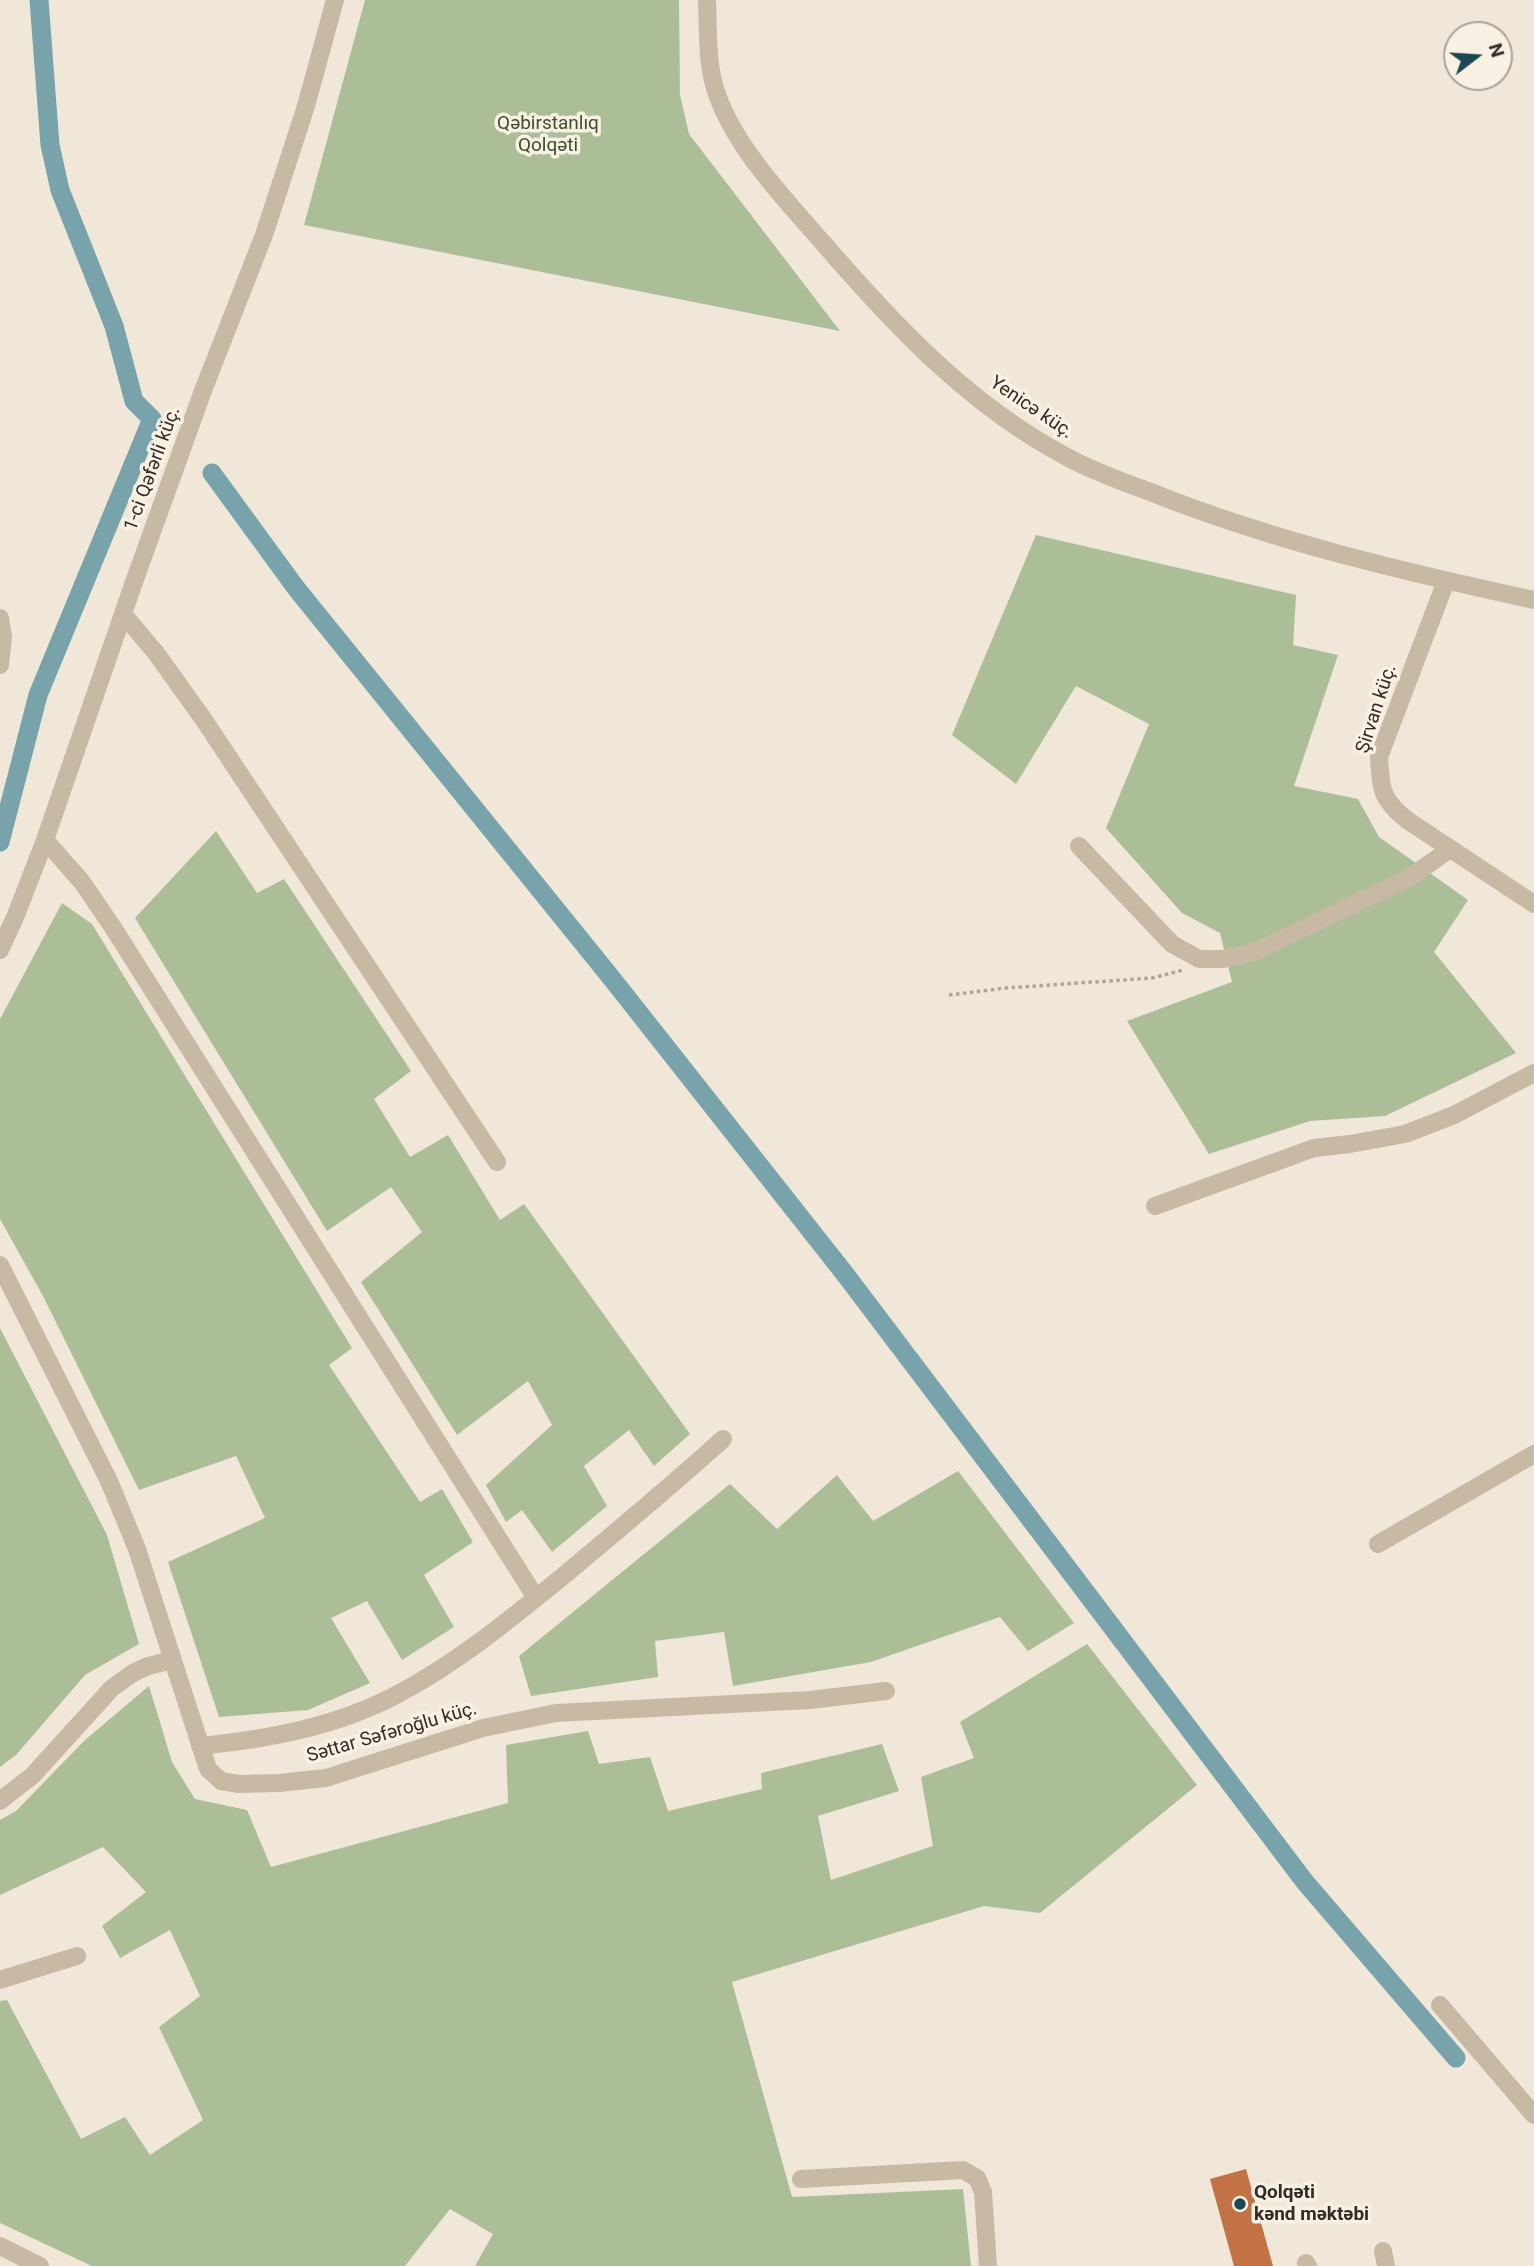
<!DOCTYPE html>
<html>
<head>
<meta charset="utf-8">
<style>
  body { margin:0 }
  #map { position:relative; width:1534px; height:2266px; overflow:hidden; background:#f0e7d8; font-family:Roboto,sans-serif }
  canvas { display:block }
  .north { position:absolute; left:1443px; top:21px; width:70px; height:70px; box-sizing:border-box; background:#f8f1e3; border:2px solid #a9a297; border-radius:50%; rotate:73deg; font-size:19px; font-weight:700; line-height:28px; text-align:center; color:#332b26 }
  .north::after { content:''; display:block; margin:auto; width:24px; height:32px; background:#1d4852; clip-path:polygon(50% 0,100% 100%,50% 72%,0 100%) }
</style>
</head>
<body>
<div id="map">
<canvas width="1534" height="2266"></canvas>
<div class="north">N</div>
</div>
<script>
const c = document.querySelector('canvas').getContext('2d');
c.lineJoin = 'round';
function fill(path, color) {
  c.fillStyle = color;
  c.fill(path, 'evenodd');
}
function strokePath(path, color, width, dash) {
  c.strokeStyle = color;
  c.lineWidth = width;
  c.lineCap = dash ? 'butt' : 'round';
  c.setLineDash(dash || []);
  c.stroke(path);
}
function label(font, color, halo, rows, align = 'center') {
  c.font = font + ' Roboto,sans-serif';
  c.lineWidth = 7;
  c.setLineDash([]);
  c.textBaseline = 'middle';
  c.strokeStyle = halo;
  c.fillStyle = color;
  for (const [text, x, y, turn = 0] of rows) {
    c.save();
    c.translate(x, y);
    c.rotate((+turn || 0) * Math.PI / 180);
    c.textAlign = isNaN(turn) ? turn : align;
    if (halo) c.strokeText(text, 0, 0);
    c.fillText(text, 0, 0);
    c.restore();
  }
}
fill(new Path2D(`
  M365,0h314l1,95 9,39 151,197 -536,-106z
  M1036,535l260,60 -3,50 45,10 -44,131 64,13 21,38 89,63 -34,52 82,101 -131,63 -75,5 -101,33 -82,-133 105,-39 -12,-49 -38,-20 -76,-85 43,-104 -73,-38 -60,98 -64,-49z
  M216,831l41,62 27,-14 127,192 -37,28 36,58 38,-22 52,85 24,-16 166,230 -36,32 -25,-36 -45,36 23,40 -55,46 -30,-42 -16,12 -20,-37 66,-60 -24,-44 -71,54 -96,-153 61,-50 -31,-45 -64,44 -192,-313z
  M62,903l30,21 260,424 -23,17 91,137 22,-13 31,53 -49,33 30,52 -52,33 -35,-59 -36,17 39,65 -62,27 -89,7 -51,-155 97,-44 -29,-62 -97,34 -96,-194 -43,-77v-200z
  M0,1328l107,207 32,109 -54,31 -69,80 -16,12z
  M958,1471l116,152 -46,28 -28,-34 -129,45 -138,24 -9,-54 -69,9 3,36 -127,19 -12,-40 211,-172 47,45 60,-54 36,46z
  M1087,1644l110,141 -157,128 -56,-7 -252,76 60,215 171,-8 8,77h-496l18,-32 -43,-25 -45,57h-313l-92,-43v-222l7,-1 74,139 44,-22 25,38 53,-35 -44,-93 41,-31 -30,-66 -50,28 -18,-32 44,-34 -43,-45 -103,48v-75l16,-9 69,-71 64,-54 23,76 23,37 52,11 24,57 237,-64 -2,-58 82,-14 11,33 51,-7 18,54 94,-22 -1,-16 121,-29 17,47 -81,25 13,64 102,-34 -12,-69 53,-19 -14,-36z`), '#acbe98');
strokePath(new Path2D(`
  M212,473l84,115 317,392 232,294 460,608 151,176
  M0,842l38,-147 114,-276 -18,-18 -20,-75 -54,-136 -10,-45 -11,-145`), '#78a3ab', 19);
fill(new Path2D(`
  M1246,2169l27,97h-39l-24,-87z`), '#c27244');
strokePath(new Path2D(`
  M949,995l57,-7 146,-10 31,-8`), '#b3a38f', 3.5, [3.5, 3.5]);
strokePath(new Path2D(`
  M707,0c1,23 0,48 4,71 10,63 73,127 113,173 72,83 145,161 243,213 27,15 57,25 86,36 123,49 252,79 381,107
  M1446,581l-67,176c2,33 2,42 28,63l127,84
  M123,614l33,39 48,67 293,442
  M0,618l3,19 -3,28
  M45,840l37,42 32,47 422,669
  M1079,846l93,98 27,15h24l31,-7 155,-74 41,-29
  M0,950l16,-35 29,-75 89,-258 70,-194 60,-153 42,-129 29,-106
  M1155,1206l159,-58 36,-4 55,-10 49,-19 80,-42
  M0,1265l109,216 28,68 71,220 13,12 18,3 40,-1 47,-5 157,-50 73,-15 254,-13 76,-9
  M1378,1544l156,-90
  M200,1746c68,-7 136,-19 198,-52 59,-31 112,-75 164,-117 54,-45 108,-90 161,-138
  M0,1801l32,-25 80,-88 21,-15 15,-7 25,-6
  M0,1980l77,-24
  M1440,2005l94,110
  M801,2179l162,-9 14,8 6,14 5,74
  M0,2246l40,20
  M1383,2251l3,15
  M1306,2263l2,3`), '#c7b9a4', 18);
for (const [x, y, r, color] of [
  [1240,2204,7,"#1d4852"]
]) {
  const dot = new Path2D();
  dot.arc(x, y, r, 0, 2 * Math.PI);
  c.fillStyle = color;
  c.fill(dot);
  strokePath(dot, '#f8f1e3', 2.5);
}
label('19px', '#3d502a', '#f8f1e3', [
  ["Qəbirstanlıq",548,124],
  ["Qolqəti",548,146]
]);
label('19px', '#332b26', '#f8f1e3', [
  ["Yenicə küç.",1031,408,34],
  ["1-ci Qəfərli küç.",153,469,-70],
  ["Şirvan küç.",1377,709,-72],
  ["Səttar Səfəroğlu küç.",392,1733,-16]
]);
label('bold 19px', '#332b26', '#f8f1e3', [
  ["Qolqəti",1254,2193],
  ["kənd məktəbi",1254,2215]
], 'left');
</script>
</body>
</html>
